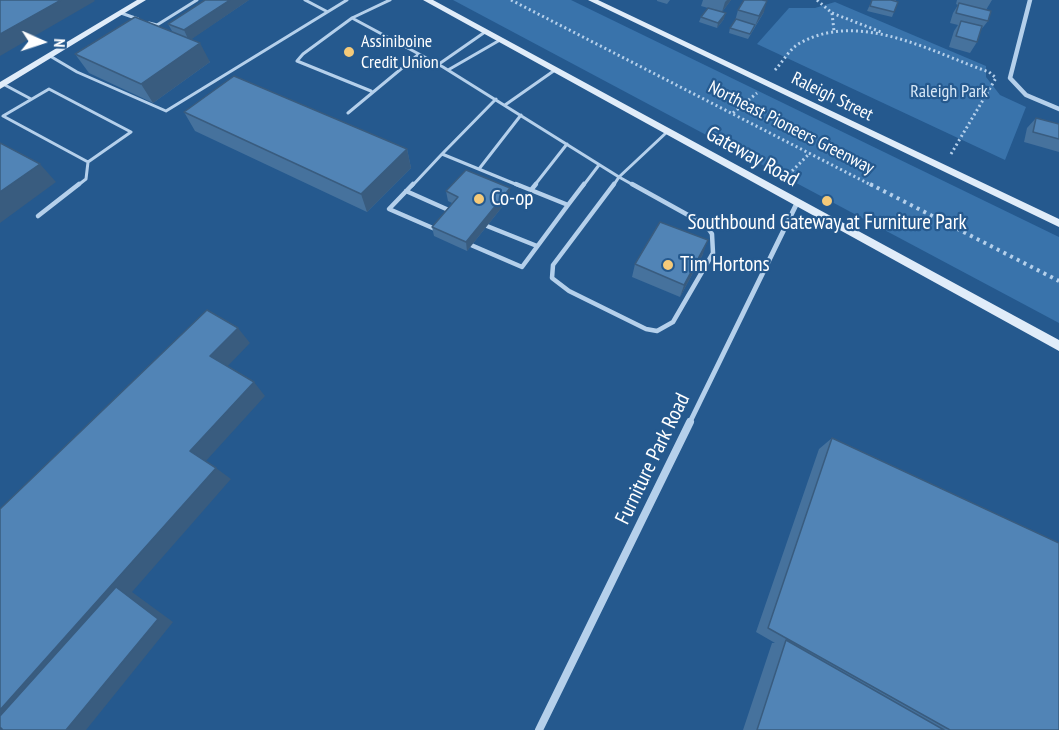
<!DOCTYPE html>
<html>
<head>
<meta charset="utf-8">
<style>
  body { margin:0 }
  #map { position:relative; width:1059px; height:730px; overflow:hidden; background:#25598e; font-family:"PT Sans Narrow",sans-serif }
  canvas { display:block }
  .north { position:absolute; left:12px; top:12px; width:60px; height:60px; -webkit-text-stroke:4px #25598e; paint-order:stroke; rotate:93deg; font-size:16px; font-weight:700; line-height:24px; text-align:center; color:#fff }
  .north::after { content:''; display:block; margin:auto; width:21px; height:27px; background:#fff; clip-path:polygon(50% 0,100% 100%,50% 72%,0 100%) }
</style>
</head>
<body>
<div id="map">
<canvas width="1059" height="730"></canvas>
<div class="north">N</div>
</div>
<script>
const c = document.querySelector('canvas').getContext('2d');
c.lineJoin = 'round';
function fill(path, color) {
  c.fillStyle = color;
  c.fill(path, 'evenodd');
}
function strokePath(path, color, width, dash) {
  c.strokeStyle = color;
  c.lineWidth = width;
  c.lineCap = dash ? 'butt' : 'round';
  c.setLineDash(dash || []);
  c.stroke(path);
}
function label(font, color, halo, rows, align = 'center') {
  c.font = font + ' "PT Sans Narrow",sans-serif';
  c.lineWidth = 4.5;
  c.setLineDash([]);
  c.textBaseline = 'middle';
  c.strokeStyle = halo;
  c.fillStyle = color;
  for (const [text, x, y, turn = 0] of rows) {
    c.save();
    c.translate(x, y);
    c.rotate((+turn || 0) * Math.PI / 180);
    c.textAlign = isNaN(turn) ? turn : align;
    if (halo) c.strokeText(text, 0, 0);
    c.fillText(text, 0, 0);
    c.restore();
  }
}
fill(new Path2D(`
  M453,0h118l488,237v86z
  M835,2l151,64v11l14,18 26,12 -21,53 -248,-116 32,-36h26z`), '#3973ab');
strokePath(new Path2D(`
  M511,0l362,186
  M817,0l15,13 2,18
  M832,13l49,19
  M775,70c8,-8 14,-21 25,-27 60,-33 131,9 189,29l6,5
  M733,113l24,-20
  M951,154l45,-76
  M785,178l25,-25`), '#b5d0eb', 3, [2, 3]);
strokePath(new Path2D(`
  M870,184l189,97`), '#b5d0eb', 4, [3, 4.5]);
strokePath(new Path2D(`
  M305,0l21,11
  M121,13l17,6
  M352,18l91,49 176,110
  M149,23l8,2 40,-25
  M50,56l27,16 89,39 181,-111
  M439,64l46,-32
  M448,70l52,-30
  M3,84l28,15
  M49,89l82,43 -43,30 -85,-46z
  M371,91l-74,-30 6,-7 49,-36 38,-18
  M496,99l-54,55 78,32
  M505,105l50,-35
  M348,113l71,-59
  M479,169l42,-54
  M619,177l16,9
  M619,177l48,-45
  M77,186l9,-7 2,-17
  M412,186l30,-32
  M534,186l33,-42
  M583,186l16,-21
  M613,186l6,-9`), '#b5d0eb', 3);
strokePath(new Path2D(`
  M413,184l-24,25 46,20
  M516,184l52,21 16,-21
  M614,184l-61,81 -1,13 17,13 77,38 11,2 16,-9 40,-69 -1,-19 -6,-9 -74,-41
  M531,190l5,-6
  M406,191l47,21
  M38,216l41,-32
  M487,226l50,20
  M471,245l51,22 46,-62`), '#b5d0eb', 4.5);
strokePath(new Path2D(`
  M1030,0l-20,78 16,17 33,14`), '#b5d0eb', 4.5);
strokePath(new Path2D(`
  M689,424l108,-221`), '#b5d0eb', 5);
strokePath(new Path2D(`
  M539,730l151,-308`), '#b5d0eb', 8);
fill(new Path2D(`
  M137,0h9l-146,89v-7z
  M423,0h10l626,340v11z
  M588,0h10l461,219v8z`), '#e0ecf9');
fill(new Path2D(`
  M249,0l-58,39 19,23 -57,41 -64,-30 -14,-19 97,-23 -4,-7z
  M657,0h13l-3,4 -10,-3z
  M703,0h28l-9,12 2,7 -7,9 -18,-6 2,-5 7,-9 -7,-2z
  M872,0h24l-2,12 -2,5 -25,-6z
  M957,0h35l-6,10 2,11 -8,10 -3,11 -7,11 -21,-6 5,-16 4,-6 -8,-2 3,-10 5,-8 -2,-1z
  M738,10l26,2 -16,27 -19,-6 1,-5 5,-7z
  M184,112l223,37 4,19 -44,44 -172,-81z
  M1036,118l23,6v28l-35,-10 3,-14z
  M510,188v9l-43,54 -33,-15 -2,-9 20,-24 -4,-2 -2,-10z
  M703,254l-23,43 -48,-20 3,-13z
  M832,438l227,292h-316l29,-87h3l-19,-11 63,-183z`), '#46729d');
fill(new Path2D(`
  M61,0h33l1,1 -95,55v-22z
  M230,0h19l-60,41 -5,-11z
  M727,0h4l-9,12 3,-10z
  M767,1l-3,11 -9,14 4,-10z
  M726,13l-2,6 -7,9 1,-5z
  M200,43l10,19 -57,41 -12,-19z
  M407,149l4,19 -44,44 -6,-18z
  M40,164l16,18 -56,41v-31z
  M510,188v9l-43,54 -1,-9z
  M708,240l-5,14 -23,43 4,-12z
  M238,328l12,15 -27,28 -13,-15z
  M254,382l11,14 -60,66 -15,-11z
  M216,468l15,11 -99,113 41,30 -87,108h-86v-20z`), '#395c7f');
const building = new Path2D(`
  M0,0h61l-61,34z
  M205,0h25l-46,30 -16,-6z
  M744,0h18l5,1 -8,15 -21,-6z
  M872,0h19l7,2 -4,10 -24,-6z
  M959,3l32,8 -3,10 -32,-8z
  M708,8l18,5 -8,10 -17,-6z
  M135,17l65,26 -59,41 -66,-30z
  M736,19l19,6 -5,9 -20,-6z
  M961,21l21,5 -5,16 -21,-6z
  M234,76l173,73 -46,45 -177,-82z
  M1036,118l23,6v15l-26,-7z
  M0,143l40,21 -40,28z
  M466,170l44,18 -44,54 -34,-15 26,-30 -12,-6z
  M660,222l48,18 -24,45 -49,-21z
  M207,310l31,18 -28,28 44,26 -64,69 26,17 -216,242v-201z
  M832,438l227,105v187h-109l-182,-102z
  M116,587l42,32 -92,111h-63l-3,-3v-11z
  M786,640l158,90h-187z`);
fill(building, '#5184b6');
strokePath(building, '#395c7f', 1.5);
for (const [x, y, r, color] of [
  [349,52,6,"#f5ca79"],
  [479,199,6,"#f5ca79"],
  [827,201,6,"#f5ca79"],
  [668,265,6,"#f5ca79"]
]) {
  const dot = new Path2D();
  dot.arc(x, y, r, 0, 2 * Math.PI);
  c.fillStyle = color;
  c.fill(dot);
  strokePath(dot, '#25598e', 2);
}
label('18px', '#fff', '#25598e', [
  ["Assiniboine",361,42],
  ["Credit Union",361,63]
], 'left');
label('18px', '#d9e9f8', '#25598e', [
  ["Raleigh Park",949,92]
]);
label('18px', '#fff', '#25598e', [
  ["Raleigh Street",832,97,26],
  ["Northeast Pioneers Greenway",791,128,27]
]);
label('21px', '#fff', '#25598e', [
  ["Gateway Road",752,157,29],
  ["Furniture Park Road",653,459,-64]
]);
label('21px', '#fff', '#25598e', [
  ["Co-op",491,199],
  ["Southbound Gateway at Furniture Park",827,223,"center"],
  ["Tim Hortons",680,265]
], 'left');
</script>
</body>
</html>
